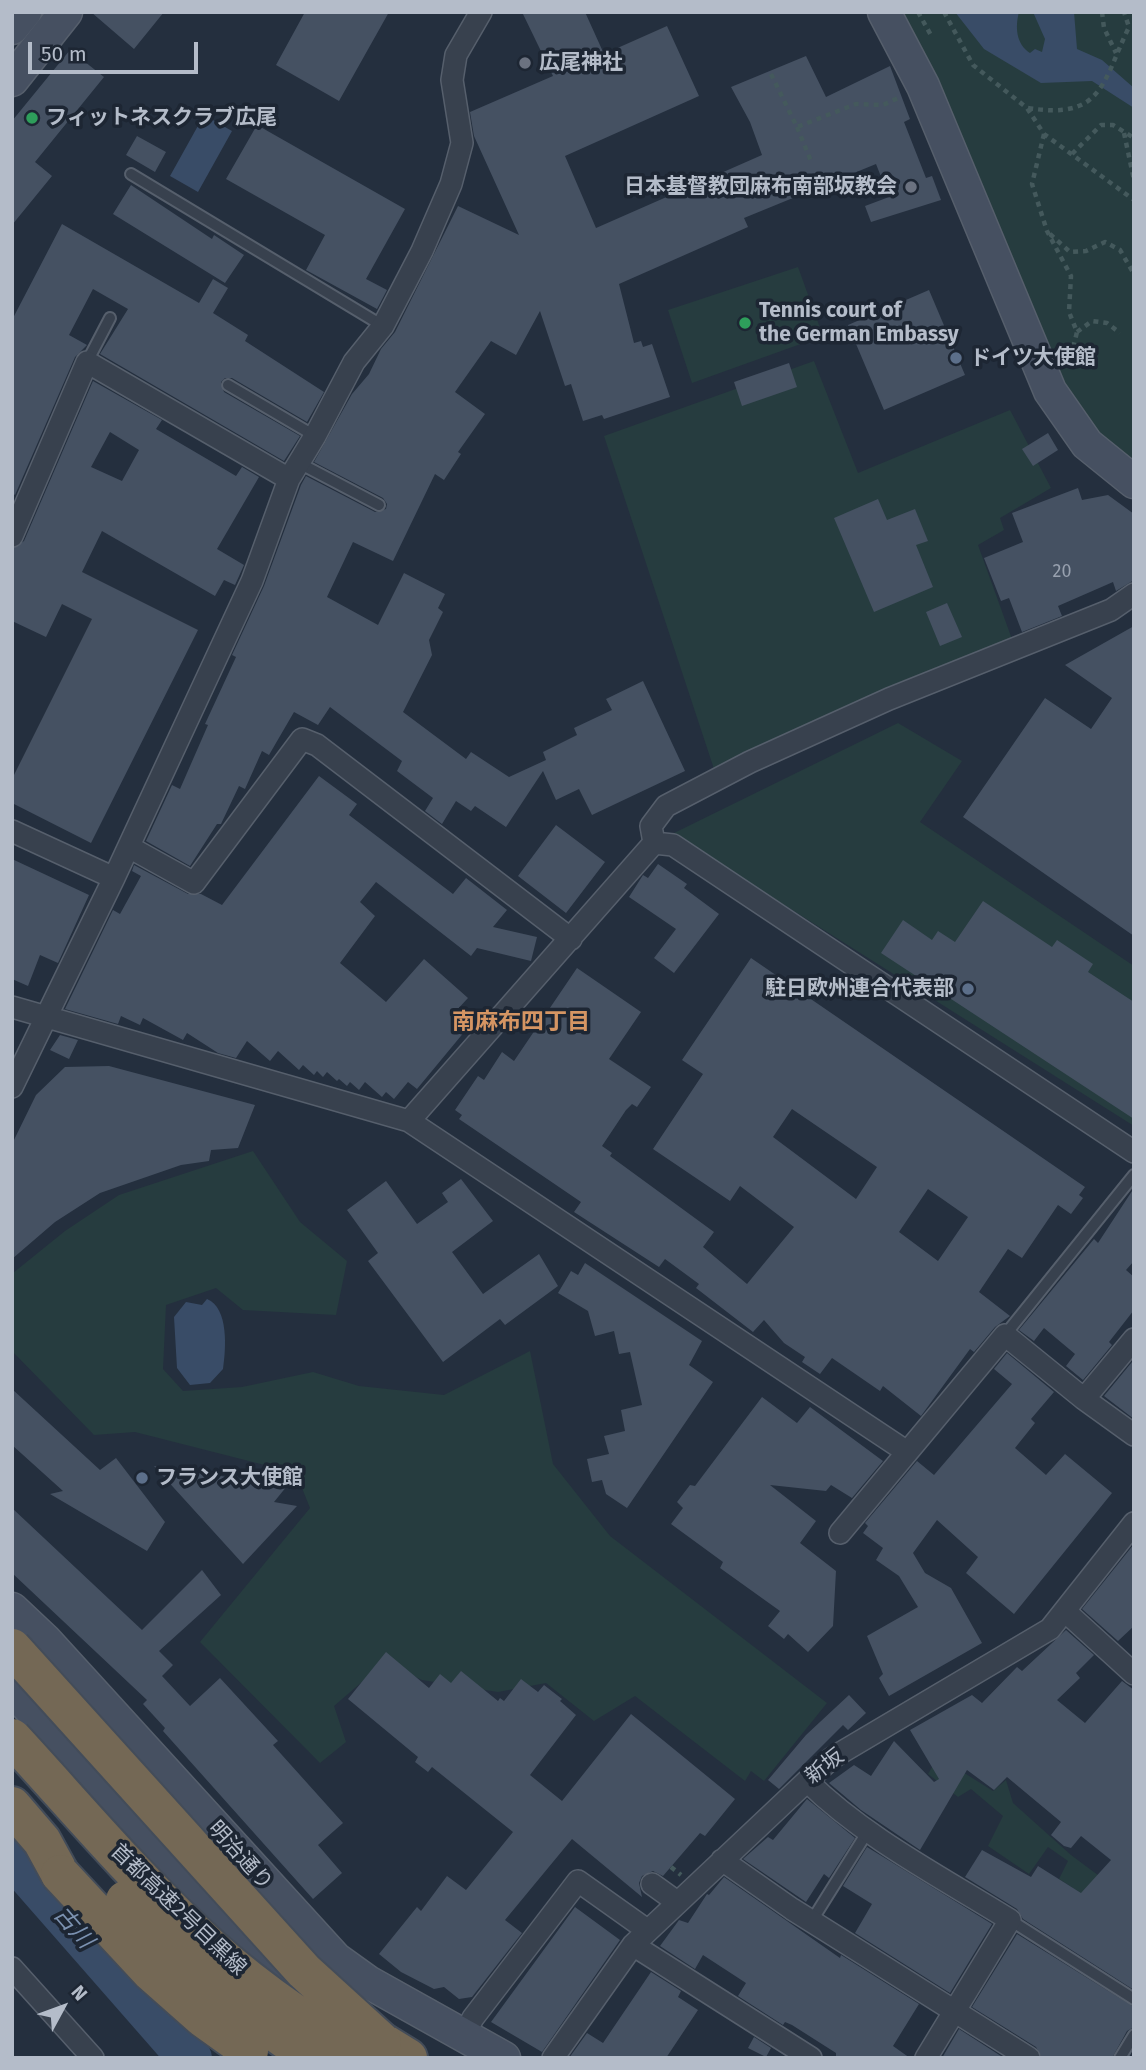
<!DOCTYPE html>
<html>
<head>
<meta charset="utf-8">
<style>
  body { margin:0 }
  #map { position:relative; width:1146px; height:2070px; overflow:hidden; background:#242f3e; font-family:"Fira Sans",sans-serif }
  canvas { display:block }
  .frame { position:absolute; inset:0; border:14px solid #b4bcc9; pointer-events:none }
  .north { position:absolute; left:28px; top:1972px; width:70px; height:70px; -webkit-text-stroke:5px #1d2633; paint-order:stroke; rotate:49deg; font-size:19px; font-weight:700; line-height:28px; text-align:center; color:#b4bcc9 }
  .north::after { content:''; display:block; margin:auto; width:24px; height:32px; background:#b4bcc9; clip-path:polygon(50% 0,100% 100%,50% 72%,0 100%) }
  .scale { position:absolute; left:28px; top:42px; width:170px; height:32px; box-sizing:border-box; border:4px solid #b4bcc9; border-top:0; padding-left:9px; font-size:21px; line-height:24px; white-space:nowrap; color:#b4bcc9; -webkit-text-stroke:5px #1d2633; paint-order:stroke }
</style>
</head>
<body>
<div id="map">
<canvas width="1146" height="2070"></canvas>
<div class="frame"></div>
<div class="north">N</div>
<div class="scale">50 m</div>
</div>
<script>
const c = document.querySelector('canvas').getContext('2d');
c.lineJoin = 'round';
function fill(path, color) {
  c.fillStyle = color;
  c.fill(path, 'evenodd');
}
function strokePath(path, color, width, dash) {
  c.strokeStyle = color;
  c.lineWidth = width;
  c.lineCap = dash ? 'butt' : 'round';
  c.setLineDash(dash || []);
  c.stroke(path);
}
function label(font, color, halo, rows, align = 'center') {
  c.font = font + ' "Fira Sans","Noto Sans JP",sans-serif';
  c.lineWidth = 7;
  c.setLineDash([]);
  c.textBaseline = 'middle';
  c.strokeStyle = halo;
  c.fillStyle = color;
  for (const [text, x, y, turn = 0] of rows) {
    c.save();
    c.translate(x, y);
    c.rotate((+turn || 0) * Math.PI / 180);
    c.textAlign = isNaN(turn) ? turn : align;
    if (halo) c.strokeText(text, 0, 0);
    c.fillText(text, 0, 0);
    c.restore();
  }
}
fill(new Path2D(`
  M897,12h237v456l-37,-32 -40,-48z
  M798,267l25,69 -131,47 -24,-73z
  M814,361l44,112 152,-63 41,78 -51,30 4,12 -26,15 35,97 -298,130 -111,-336z
  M898,723l64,38 -42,61 214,144v160l-462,-292z
  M253,1151l47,71 47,39 -11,54 -93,-5 -27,-22 -50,17 -3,64 20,22 59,-4 71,-15 46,14 85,9 86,-44 23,113 57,72 217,167 -63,78 -13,-10 -6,10 -110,-85 -41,25 -48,-38 -48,9 -76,-12 -37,-18 -51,44 12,36 -26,21 -120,-121 110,-134 -14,-35 -161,-41 -41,3 -82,-84 1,-78 52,-42 54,-36z
  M935,1762l31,12 27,17 13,-11 7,23 58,52 51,38 12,34 -75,-48 9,-18 -20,-14 -19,27 -41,-28 15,-30 -32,-27 -13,8 -30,-23z`), '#263c3f');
fill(new Path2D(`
  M955,12h64c-4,15 -3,32 11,41l5,-4 7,3 3,-13 -12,-27h41l3,37 25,11 32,28v20l-42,-27 -51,2 -57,-34z
  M204,115l28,16 -34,61 -28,-16z
  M207,1299c22,9 19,50 16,70l-13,14 -20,2 -13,-17 -3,-51 12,-15 16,3z`), '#394c67');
strokePath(new Path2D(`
  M12,1858l162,185 18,15`), '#394c67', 40);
fill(new Path2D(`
  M91,12h73l-30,37z
  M305,12h84l-50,89 -63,-36z
  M522,12h63l19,42 63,-28 32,70 -134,60 31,72 166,-73 -12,-33 -19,-35 75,-31 20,41 64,-31 20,53 -6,3 22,56 6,-2 9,24 -70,22 -6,-16 24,-9 -13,-33 -132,54 4,9 -129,57 15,59 7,-2 2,6 9,-3 18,53 -66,22 -2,-4 -19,6 -12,-37 -6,2 -25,-75 -24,44 -25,-14 -36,51 30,22 -27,38 3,2 -17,26 -9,-6 -42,87 -40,-19 -26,55 51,28 26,-52 41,21 -7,14 5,4 -14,28 3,15 -29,57 63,47 5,-7 38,25 37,-17 -3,-8 34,-17 -3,-7 38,-18 -6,-11 37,-18 42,90 -93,44 -13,-26 -23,11 -13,-29 -37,56 -31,-21 -4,5 -15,-10 -14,23 -17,-13 8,-13 -36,-27 5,-10 -72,-54 -12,18 -24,-13 -25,43 -7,-4 -17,38 -6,-3 -18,38h-4l-27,42 -44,-25 26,-56 8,4 28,-64 -3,-1 31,-67 -4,-2 32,-69 37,-101 5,-9 69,36 11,-3 1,-5 -4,-6 -69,-36 38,-68 17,-20 12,-25 14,-17 63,-126 61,29 -45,-99 -4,-24 83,-36z
  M70,50l34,27 -69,85 17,14 -40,49v-104z
  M257,125l148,84 -39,70 21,11 -10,19 -71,-39 19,-35 -99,-56z
  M137,136l29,16 -11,20 -29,-17z
  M131,185l81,54 2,-4 30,20 -19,28 -112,-69z
  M62,224l137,79 14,-24 15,9 -15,25 35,22 -3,6 79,51 -17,30 -75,-44h-7l-4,4 3,10 76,44 -16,25 -184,-107 28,-45 -35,-20 -24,46 18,10 -12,12 -60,138 -3,-2v-173z
  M929,290l36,85 -81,35 -36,-85z
  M789,363l8,24 -55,19 -8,-24z
  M93,381l69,39 -6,9 80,47 6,-9 17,10 -42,72 27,16 -9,20 -11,-5 -9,16 -113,-65 -20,41 116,58 -107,213 -79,-40v-24l80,-160 -30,-15 -16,33 -34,-16v-72l12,-8zM110,432l29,18 -17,31 -31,-14z
  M1048,433l10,17 -25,16 -11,-17z
  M1078,488l4,12 26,-5 26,19v66l-18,11 -3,-9 -55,24 4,10 -40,16 -13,-34 -8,3 -17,-43 39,-16 -11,-29z
  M878,499l9,21 28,-11 13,32 -12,4 17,42 -59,25 -40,-94z
  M947,603l15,34 -22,9 -14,-34z
  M1134,626v310l-171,-119 82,-119 46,31 21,-31 -47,-33z
  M319,776l38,28 -8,11 104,79 13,-16 41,32 -14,17 44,10 -6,24 -54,-13 -6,8 -95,-74 -16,20 15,14 -35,47 46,39 38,-43 44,39 -13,14 15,13 -53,64 -9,-7 -14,17 -8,-7 -4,5 -17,-15 -6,8 -9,-8 -3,4 -8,-7 -2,2 -10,-9 -4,5 -6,-6 -3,4 -11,-10 -4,5 -21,-19 -8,10 -23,-20 -11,17 -18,-5 -31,-20 -4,7 -40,-22 -3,7 -19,-9 -3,8 -53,-15 48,-99 7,4 21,-38 -9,-5 2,-6 54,29h13l21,11z
  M556,825l49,37 -39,51 -48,-37z
  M12,859l77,36 -31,68 -18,-8 -12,31 -16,-7z
  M658,864l29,20 -3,4 35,26 -45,59 -20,-15 22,-29 -47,-32 14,-22 5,3z
  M983,901l69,46 5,-7 36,24 -5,8 46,30v117l-253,-166 22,-33 29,20 6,-9 17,11z
  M751,958l334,229 -6,8 4,3 -12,16 -13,-9 -36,53 -14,-9 -29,43 31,24 -15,11 -21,25 -4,-3 -49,67 -38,-30 -3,5 -48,-33 -12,16 -18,-12 3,-5 -21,-14 -20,-23 -11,12 -57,-44 3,-4 -34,-25 -6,8 -85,-55 7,-10 -122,-83 3,-4 -7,-5 23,-34 6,4 18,-28 12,9 63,-93 64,44 -32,47 42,28 -14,20 -5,-3 -6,6 -24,36 10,7 -2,3 104,76 -11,15 44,37 47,-57 -54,-41 -10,15 -77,-52 50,-75 -21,-14zM792,1109l85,58 -21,32 -83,-62zM928,1189l40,28 -30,44 -39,-29z
  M60,1035l18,5 -9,19 -19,-9z
  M109,1066l146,39 -17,43 -27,2 -2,11 -28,4 -81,28 -45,29 -43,37v-115l24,-49 29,-28z
  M461,1179l32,42 -41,31 31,42 56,-40 19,32 -53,39 -5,-6 -57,43 -75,-101 10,-8 -31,-43 39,-29 31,43 31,-22 -6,-9z
  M1134,1188v73l-8,9 8,7v33l-25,32 3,3 -29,35 -17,-14 9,-12 -31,-26 -10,13 -15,-11 75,-91 4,4z
  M585,1263l117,78 -13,24 24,17 -86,126 -21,-14 -4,-14 -10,2 -5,-23 22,-5 -5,-18 21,-5 -4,-21 21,-5 -12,-53 -11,2 -5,-23 -19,5 -7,-25 -30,-18 13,-22 7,4z
  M1007,1353l47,39 -23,27 4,4 -20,25 31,27 19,-21 47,39 -98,121 -48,-41 12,-16 -41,-37 -24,33 12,20 26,15 31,55 -93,53 -10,-18 4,-4 -16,-38 51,-29 -19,-31 -23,-16 7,-12 -20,-15 5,-7 -3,-3 52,-62 17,14 78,-91 -18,-15z
  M1132,1362l2,1v56l-30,-23z
  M12,1389l88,81 16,-12 49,64 -18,29 -97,-57 13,-3 -51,-46z
  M762,1397l35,26 13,-16 73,54 -31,37 -21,-13 -5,6 -56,-6 46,36 -16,22 36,28 -3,55 -25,26 -20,-18 -4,5 -16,-13 12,-15 -60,-43 3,-6 -52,-38 12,-16 -6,-6 13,-17 5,1z
  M154,1466l133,20 -13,16 23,4 -54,58z
  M12,1508l130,122 60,-60 19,25 -62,56 14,14 -11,11 28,30 30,-28 58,63 -5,4 70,78 -25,22 24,28 -29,26 -150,-168 2,-3 -22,-24 4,-4 -135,-127z
  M1134,1544v82l-16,15 -36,-32z
  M1066,1630l28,25 -18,18 4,5 -23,22 28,23 37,-42 12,9v300l-111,-71 -6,-10 -52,-32 17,-27 49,27 7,-11 43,27 30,-33 -30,-24 -10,12 -7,-2 -13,-11 10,-13 -54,-45 -13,13 -27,-20 -47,80 -59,-40 -32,-27 25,-18 17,11 23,-35 40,41 5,-3 -29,-49 62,-35 10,8 35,-36 5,4z
  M386,1652l43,36 11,-14 11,9 10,-12 37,30 2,-3 4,3 17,-22 17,13 6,-7 18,14 -2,2 16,14 -46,60 32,26 69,-87 104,85 -30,37 -5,-3 -37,43 -10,-5 -11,5 -3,7 3,14 -70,-58 -67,81 17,13 -50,64 -13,2 -15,-12 -10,2 -33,-17 -22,-18 38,-47 4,4 26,-35 19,14 47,-58 -81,-65 -4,5 -13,-10 3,-5 -70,-58z
  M849,1695l17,18 -18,17 -5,-5 -64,64 -11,-9 38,-45z
  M807,1799l48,39 -26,40 -5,-4 -18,28 -63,-43 25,-22 5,3z
  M867,1847l125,77 -42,69 -95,-60 17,-29 -29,-18z
  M724,1877l116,81 1,-3 78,49 -26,42 17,12h-74v-5l-44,-28 -7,-3 -2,3 -45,-29 8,-13 -43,-28 -8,14 -35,-23 19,-26 9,3 19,-29 2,1z
  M575,1907l45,33 -78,112 -51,-30z
  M1017,1934l117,73v20l-7,4 -15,27h-70l-6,-11 -64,-40z
  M651,1972l30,19 -3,6 20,13 -32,48h-97l18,-25 16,10z
  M959,2029l45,29h-62z
  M754,2037l17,11 -5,9 -18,-9z`), '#455162');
const lane = new Path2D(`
  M131,174l252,152
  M87,362l23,-44
  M228,385l87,51
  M299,463l80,42
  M1005,1335l129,-160
  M1010,1920l124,79
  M811,1922l57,-91
  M1120,2058l14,-23`);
const street = new Path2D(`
  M12,536l75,-174 202,117
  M12,831l102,47
  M654,843l19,2 461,307
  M654,843l-3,-17 15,-20 84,-44 139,-63 222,-89 23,-16
  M129,847l65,36 108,-144 15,6 254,194
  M12,1007l397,114 498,331
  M12,1087l102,-209 138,-297 37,-102 26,-43 39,-74 29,-36 39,-75 29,-67 11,-41 -10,-63 4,-25 25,-43
  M409,1121l245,-278
  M1084,1399l50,36
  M840,1533l165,-198 79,64 50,-60
  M1066,1612l68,62
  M807,1781c58,57 134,96 203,139l-84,138
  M722,1860l70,49 237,149
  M652,1884l25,18
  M633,1945l178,113
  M12,1968l81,90
  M464,2035l9,-17 105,-137 69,49
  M553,2058l80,-113 174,-164 25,-23 218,-129 84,-106`);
const secondary = new Path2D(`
  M884,12l39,74 127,305 37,53 47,38
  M12,28l13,-16
  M12,80l54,-68
  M12,1609l34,32 290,318 32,23 136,76
  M12,1690c101,101 181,234 305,307`);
const highway = new Path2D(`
  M12,1806l30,35 18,33
  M382,2042l26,16`);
strokePath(lane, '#565f6c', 14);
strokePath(street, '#565f6c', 24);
strokePath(secondary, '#565f6c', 35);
strokePath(highway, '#434c59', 42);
strokePath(new Path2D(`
  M918,12l14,25
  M944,12l29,53 54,43 17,26 90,66
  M1102,12l2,16 12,25
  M771,74l26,53 59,-23 27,1 17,-8
  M1028,108c75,12 74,-25 101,-81l-5,-15
  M797,127l14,34
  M1124,133l10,47
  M1044,134l-12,50 15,47 24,45 -2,36 8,20 -4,16 20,20
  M1072,154l29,-29h12l21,13
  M1050,234l20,18 16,-1 19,-9 15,8 14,24
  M1077,332l15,-11 15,2 13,10
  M671,1867l10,8`), '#44595c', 4.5, [5, 5]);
strokePath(lane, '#38414e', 10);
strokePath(street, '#38414e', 21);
strokePath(secondary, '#465061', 32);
strokePath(highway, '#746855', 38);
const highwayBridge = new Path2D(`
  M12,1648l292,323 78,71
  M12,1738c60,65 117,133 182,194 51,49 110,90 171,126
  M60,1874l91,98 52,46 46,33
  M125,1900c57,60 117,113 188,158`);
strokePath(highwayBridge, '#434c59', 42, []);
strokePath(highwayBridge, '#746855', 38);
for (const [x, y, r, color] of [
  [525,63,7,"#6b7280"],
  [32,118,7,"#2e9e5b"],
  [911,187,7,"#6b7280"],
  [745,323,7,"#2e9e5b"],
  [956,358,7,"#5c6f8a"],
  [968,989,7,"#5c6f8a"],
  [142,1478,7,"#5c6f8a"]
]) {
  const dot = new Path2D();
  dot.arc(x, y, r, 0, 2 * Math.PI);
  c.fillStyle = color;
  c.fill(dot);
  strokePath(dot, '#1d2633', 2.5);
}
label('18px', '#98a1af', null, [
  ["20",1062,572]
]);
label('bold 21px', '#b4bcc9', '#1d2633', [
  ["広尾神社",539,63],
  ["フィットネスクラブ広尾",46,118],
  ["日本基督教団麻布南部坂教会",897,187,"right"],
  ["Tennis court of",759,311],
  ["the German Embassy",759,335],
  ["ドイツ大使館",970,358],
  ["駐日欧州連合代表部",954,989,"right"],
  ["フランス大使館",156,1478]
], 'left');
label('21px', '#b4bcc9', '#1d2633', [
  ["新坂",825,1767,-38],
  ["明治通り",240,1856,48],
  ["首都高速2号目黒線",178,1910,44]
]);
label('bold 23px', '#d59563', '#1d2633', [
  ["南麻布四丁目",521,1023]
]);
label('italic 23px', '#7c92b1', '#1d2633', [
  ["古川",73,1928,49]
]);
</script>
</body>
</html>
